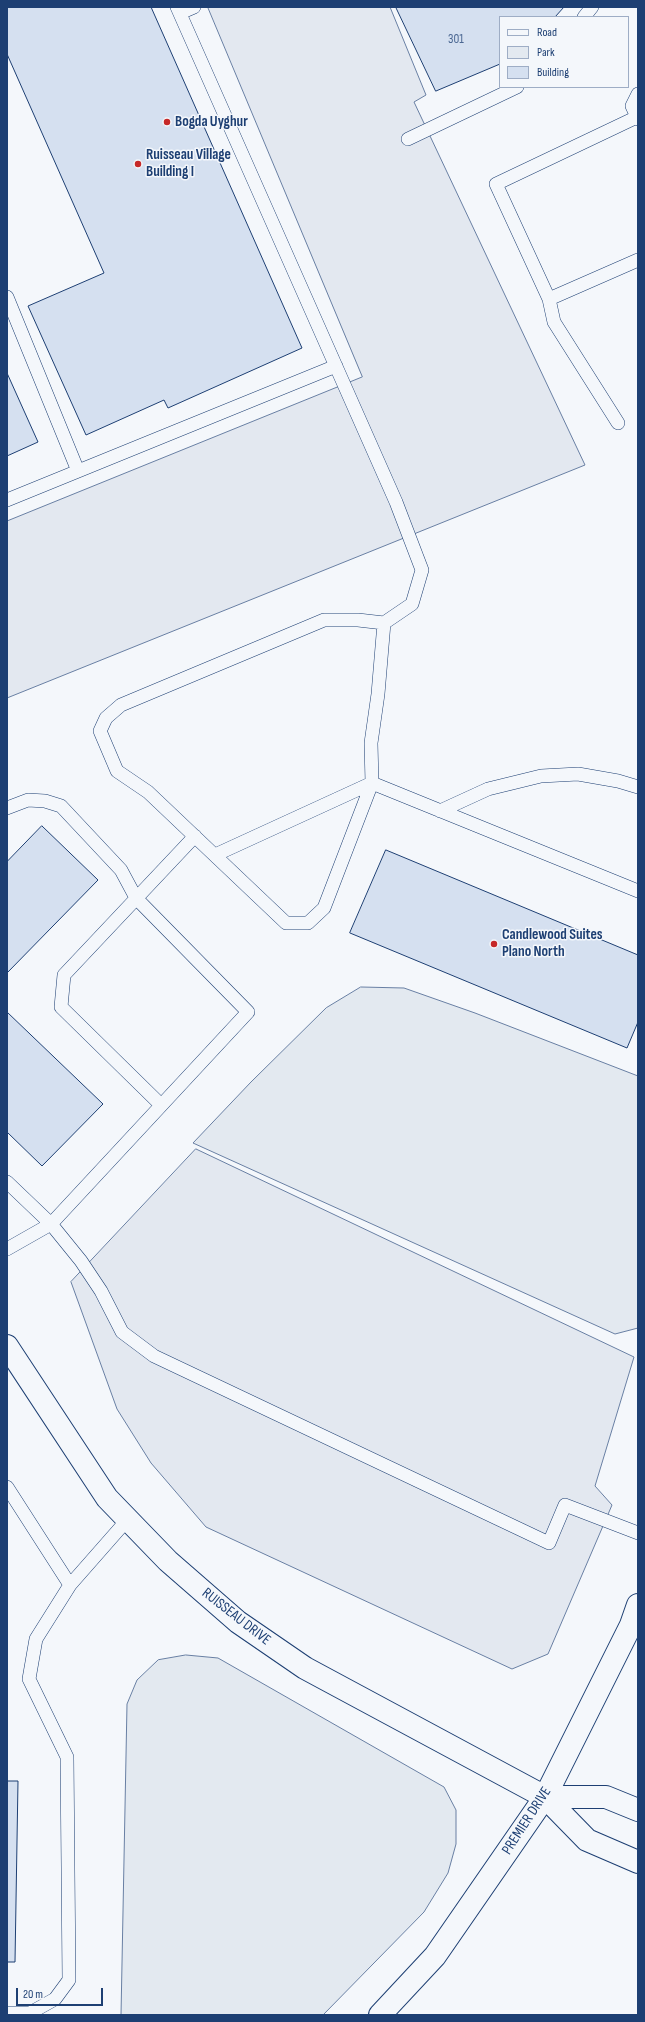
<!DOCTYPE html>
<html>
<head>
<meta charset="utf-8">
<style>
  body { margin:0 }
  #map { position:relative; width:645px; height:2022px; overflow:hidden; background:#f4f7fb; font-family:"Sofia Sans Condensed",sans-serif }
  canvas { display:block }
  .frame { position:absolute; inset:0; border:8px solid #1d3f73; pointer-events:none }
  .legend { position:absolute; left:499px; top:16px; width:130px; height:72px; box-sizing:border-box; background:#f4f7fb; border:1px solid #9eadc5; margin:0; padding:5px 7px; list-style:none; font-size:12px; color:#1d3f73 }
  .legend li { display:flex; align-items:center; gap:8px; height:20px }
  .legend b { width:20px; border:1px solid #9eadc5 }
  .scale { position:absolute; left:16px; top:1988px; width:87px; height:18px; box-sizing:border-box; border:2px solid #1d3f73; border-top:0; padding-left:5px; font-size:12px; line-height:14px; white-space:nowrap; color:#1d3f73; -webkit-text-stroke:3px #f4f7fb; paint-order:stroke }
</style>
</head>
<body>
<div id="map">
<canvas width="645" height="2022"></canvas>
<div class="frame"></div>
<ul class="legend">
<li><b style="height:5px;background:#f4f7fb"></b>Road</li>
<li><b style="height:11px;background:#e3e9f0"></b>Park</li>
<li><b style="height:11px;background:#d5e0f0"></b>Building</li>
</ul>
<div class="scale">20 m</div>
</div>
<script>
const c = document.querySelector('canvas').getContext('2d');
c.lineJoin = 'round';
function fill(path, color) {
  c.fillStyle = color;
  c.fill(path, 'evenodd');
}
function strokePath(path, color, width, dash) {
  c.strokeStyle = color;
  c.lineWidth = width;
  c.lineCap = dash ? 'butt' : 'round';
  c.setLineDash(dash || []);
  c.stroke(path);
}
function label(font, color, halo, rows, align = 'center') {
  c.font = font + ' "Sofia Sans Condensed",sans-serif';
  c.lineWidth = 3;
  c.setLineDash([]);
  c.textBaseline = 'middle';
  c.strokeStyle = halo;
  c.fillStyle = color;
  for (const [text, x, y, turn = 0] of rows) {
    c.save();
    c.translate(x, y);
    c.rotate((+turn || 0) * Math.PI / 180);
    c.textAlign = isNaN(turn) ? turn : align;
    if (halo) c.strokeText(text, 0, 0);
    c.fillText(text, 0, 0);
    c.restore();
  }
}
const green = new Path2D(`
  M361,987l43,1 71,25 163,63v252l-23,6 -422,-191 58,-61 75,-74z
  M186,1655l32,3 226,129 12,23v34l-8,29 -24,39 -101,103h-202l6,-311 10,-24 21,-20z`);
fill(green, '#e3e9f0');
strokePath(green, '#687fa3', 1);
const parking = new Path2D(`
  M208,7h182l36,88 -12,7 171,363 -578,233v-177l355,-144z
  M196,1149l438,208 -39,129 17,19 -64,149 -36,15 -306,-142 -55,-64 -34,-54 -46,-127z`);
fill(parking, '#e3e8f0');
strokePath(parking, '#687fa3', 1);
const building = new Path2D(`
  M7,7h144l151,341 -134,60 -4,-8 -78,35 -58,-129 76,-33 -97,-219z
  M396,7h168l-9,10h-55v47l-64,27z
  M7,373l31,69 -31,14z
  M42,826l56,54 -91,93v-111z
  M386,850l252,105v67l-11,26 -277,-115z
  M7,1012l96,92 -61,62 -35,-34z
  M7,1781h11l-3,181h-8z`);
fill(building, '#d5e0f0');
strokePath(building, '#1d3f73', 1);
const service = new Path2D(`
  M177,7l219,495 26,68 -10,34 -28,19 -6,71 -7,49 1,40 266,108
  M180,13l14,-6
  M584,17l8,-10
  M638,94l-6,12 6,13
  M408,139l109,-52
  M7,297l71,174
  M549,299l-53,-115 141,-67
  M618,423l-64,-101 -5,-23 89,-39
  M7,500l329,-134
  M372,783l-48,125 -16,15h-22l-138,-131 -31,-21 -17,-40 6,-13 15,-13 203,-85h34l26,3
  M7,808l21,-8 17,1 16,5 60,64 15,28 112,114 -197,212 -44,25
  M440,811l48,-22 53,-13 37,-2 40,7 20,6
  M215,855l157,-72
  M161,1105l-100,-98 3,-32 131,-139
  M7,1182l44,42 30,37 20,30 21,41 32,24 395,187 16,-38 73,28
  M7,1487l63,98
  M7,2013h23l25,-14 14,-19 -2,-223 -38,-78 7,-40 34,-54 58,-66`);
const minor = new Path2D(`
  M7,1346l100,152 61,63 70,61 67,46 240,129 42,43 51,22
  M545,1797h61l32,13`);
const tertiary = new Path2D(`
  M380,2015l55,-59 110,-159 86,-172 7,-20`);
strokePath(service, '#1d3f73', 14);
strokePath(minor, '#1d3f73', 24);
strokePath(tertiary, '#1d3f73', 24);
strokePath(service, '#f4f7fb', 13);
strokePath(minor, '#f4f7fb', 22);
strokePath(tertiary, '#f4f7fb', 22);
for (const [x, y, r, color] of [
  [167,122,4,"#c62828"],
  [138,164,4,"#c62828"],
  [494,944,4,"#c62828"]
]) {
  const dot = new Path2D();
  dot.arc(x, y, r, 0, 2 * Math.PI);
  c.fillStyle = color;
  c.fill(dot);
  strokePath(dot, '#f4f7fb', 1.5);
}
label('13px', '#4b6792', null, [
  ["301",456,40]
]);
label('bold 15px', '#1d3f73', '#f4f7fb', [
  ["Bogda Uyghur",175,122],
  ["Ruisseau Village",146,155],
  ["Building I",146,172],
  ["Candlewood Suites",502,935],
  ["Plano North",502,952]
], 'left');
label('15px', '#1d3f73', '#f4f7fb', [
  ["RUISSEAU DRIVE",236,1617,38],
  ["PREMIER DRIVE",527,1821,-57]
]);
</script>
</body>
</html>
